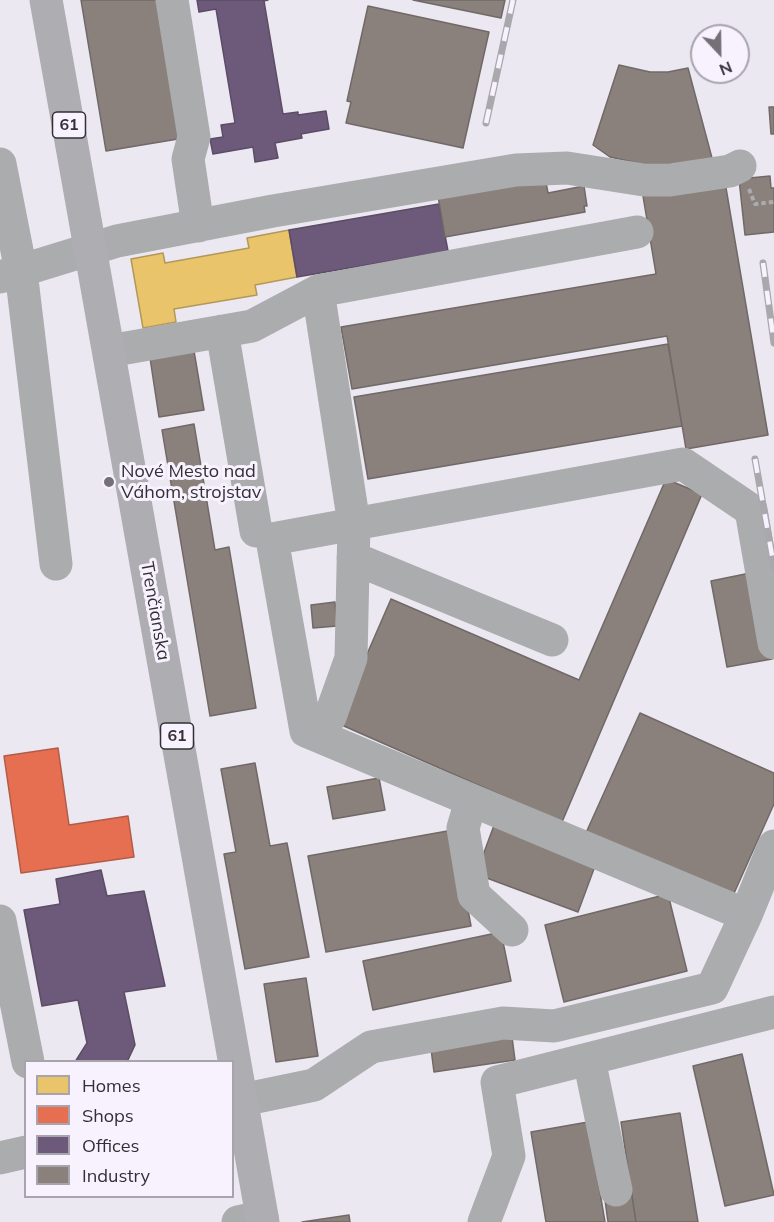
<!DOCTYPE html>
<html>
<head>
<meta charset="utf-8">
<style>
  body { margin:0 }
  #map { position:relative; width:774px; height:1222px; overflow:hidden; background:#ece8f1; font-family:Mulish,sans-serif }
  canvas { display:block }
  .legend { position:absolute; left:24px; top:1060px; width:210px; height:138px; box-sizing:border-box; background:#f7f2fd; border:2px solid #a8a4ad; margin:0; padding:8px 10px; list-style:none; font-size:18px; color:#323036 }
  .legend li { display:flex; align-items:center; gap:12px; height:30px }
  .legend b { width:30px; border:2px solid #a8a4ad }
  .north { position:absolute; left:690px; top:24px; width:60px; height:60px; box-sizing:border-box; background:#f7f2fd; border:2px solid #a8a4ad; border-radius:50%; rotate:158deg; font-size:16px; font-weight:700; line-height:24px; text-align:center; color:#323036 }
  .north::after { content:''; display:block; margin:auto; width:21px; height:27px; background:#737077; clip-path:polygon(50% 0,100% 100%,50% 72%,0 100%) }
</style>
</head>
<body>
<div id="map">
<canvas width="774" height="1222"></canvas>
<ul class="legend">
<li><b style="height:16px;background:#e9c46a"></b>Homes</li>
<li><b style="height:16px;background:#e76f51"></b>Shops</li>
<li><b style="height:16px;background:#6d597a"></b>Offices</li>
<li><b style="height:16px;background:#8a817c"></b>Industry</li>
</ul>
<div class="north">N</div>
</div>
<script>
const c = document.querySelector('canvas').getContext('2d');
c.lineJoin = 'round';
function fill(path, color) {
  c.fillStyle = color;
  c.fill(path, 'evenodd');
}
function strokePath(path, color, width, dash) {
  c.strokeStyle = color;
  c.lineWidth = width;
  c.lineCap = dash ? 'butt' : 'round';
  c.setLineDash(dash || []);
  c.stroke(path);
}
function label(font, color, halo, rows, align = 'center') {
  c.font = font + ' Mulish,sans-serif';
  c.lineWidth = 6;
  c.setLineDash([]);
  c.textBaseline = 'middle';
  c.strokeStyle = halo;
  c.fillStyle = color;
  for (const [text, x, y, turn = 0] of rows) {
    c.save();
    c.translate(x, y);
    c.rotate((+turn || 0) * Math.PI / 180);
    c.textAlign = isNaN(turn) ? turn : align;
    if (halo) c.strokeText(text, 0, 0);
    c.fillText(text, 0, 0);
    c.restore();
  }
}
const homes = new Path2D(`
  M289,230l8,47 -42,8 2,10 -83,14 2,13 -33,6 -12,-69 32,-6 2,10 84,-15 -2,-10z`);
fill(homes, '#e9c46a');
strokePath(homes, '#b2985a', 1.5);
const shops = new Path2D(`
  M58,748l11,77 59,-9 6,41 -113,16 -17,-117z`);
fill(shops, '#e76f51');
strokePath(shops, '#b15c49', 1.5);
const offices = new Path2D(`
  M197,0h71l-4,1 19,113 15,-2v3l28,-4 3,18 -28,5 1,4 -27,5 3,15 -23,4 -2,-15 -40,7 -3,-15 13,-2 -2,-12 14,-2 -19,-114 -17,3z
  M439,204l9,47 -151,26 -8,-47z
  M101,870l6,26 37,-5 21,95 -41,6 11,53 -8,17h-52l12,-19 -9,-43 -36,6 -18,-96 36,-6 -4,-25z`);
fill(offices, '#6d597a');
strokePath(offices, '#5b4d66', 1.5);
const industry = new Path2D(`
  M81,0h79l24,138 -78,13z
  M413,0h92l-4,18z
  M368,6l121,26 -26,116 -117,-25 5,-21 -4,-1z
  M619,65l31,7h18l20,-4 24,90 -38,6h-32l-32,-7 -17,-12z
  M769,107h5v27h-3z
  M770,176l1,12h3v44l-29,3 -6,-56z
  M545,177l3,16 36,-7 3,20h-3l1,6 -140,25 -7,-41z
  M725,182l43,253 -82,14 -19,-113 -315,53 -11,-62 315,-53 -13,-78z
  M668,344l14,82 -314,53 -14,-82z
  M194,351l10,59 -45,7 -9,-59z
  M194,424l21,126 14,-3 27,161 -46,8 -48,-286z
  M666,479l36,15 -140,328 -225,-99 54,-124 188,81z
  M755,572l17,87 -45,8 -16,-86z
  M335,602l2,24 -24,2 -2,-23z
  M640,713l134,60v31l-43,96 -146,-65z
  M255,763l15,83 17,-3 22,114 -64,12 -21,-115 12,-2 -15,-83z
  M379,778l6,32 -52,9 -6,-32z
  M496,820l102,38 -20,54 -102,-38z
  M453,830l18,96 -145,26 -18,-96z
  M668,894l19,77 -123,31 -19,-77z
  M501,932l10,49 -138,29 -10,-49z
  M306,978l12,78 -42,6 -12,-78z
  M512,1037l3,23 -81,12 -3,-23z
  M742,1054l32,141 -49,11 -32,-140z
  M680,1113l18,109h-62l-15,-100z
  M588,1122l17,100h-59l-15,-90z
  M632,1196l4,26h-28l-3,-22z
  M349,1215l1,7h-48z`);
fill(industry, '#8a817c');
strokePath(industry, '#706967', 1.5);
strokePath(new Path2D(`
  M749,189l6,15 19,-2`), '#abacaf', 4, [4.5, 3]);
strokePath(new Path2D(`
  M172,0l22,137 -6,22 10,67
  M0,164l21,107 35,293
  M0,277l117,-36 156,-30 243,-41 51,-2 77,12h26l60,-9 10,-5
  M318,291l36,233 329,-60 68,46 23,133
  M222,331l34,200
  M109,351l143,-25 66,-35 319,-59
  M353,558l199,82
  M330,717l21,-59 3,-134 -82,15 34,192 440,184
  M471,801l-8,27 11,67 38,35
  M0,921l28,141
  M589,1059l27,131
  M232,1102l82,-17 57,-38 132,-24 51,3 158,-38 34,-73 28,-69
  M0,1158l26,-6
  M238,1222l24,-5
  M484,1222l25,-66 -12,-74 277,-70`), '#abacae', 33);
strokePath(new Path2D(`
  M46,0l217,1222`), '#aeaeb2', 33);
const rail = new Path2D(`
  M486,123l27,-123
  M763,263l11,80
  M755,459l19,108`);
strokePath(rail, '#a9a8ac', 7);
strokePath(rail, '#f7f2fd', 4.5, [14]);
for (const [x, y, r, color] of [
  [109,482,6,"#737077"]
]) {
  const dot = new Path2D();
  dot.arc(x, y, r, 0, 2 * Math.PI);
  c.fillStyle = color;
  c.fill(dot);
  strokePath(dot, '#f7f2fd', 2);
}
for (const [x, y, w] of [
  [69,125,33],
  [177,736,33]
]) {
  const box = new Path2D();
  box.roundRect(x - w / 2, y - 13, w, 26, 4.5);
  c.fillStyle = '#f7f2fd';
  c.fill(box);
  strokePath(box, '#323036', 1.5);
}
label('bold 16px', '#323036', null, [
  ["61",69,125],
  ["61",177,736]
]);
label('18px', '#323036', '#f7f2fd', [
  ["Nové Mesto nad",121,472],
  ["Váhom, strojstav",121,493]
], 'left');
label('18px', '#323036', '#f7f2fd', [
  ["Trenčianska",155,611,80]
]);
</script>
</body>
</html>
